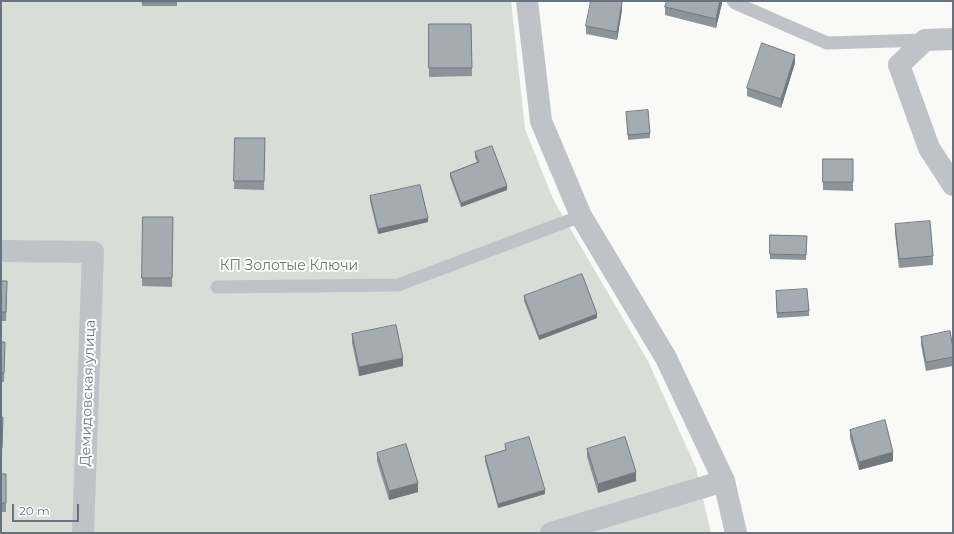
<!DOCTYPE html>
<html>
<head>
<meta charset="utf-8">
<style>
  body { margin:0 }
  #map { position:relative; width:954px; height:534px; overflow:hidden; background:#f9f9f7; font-family:Montserrat,sans-serif }
  canvas { display:block }
  .frame { position:absolute; inset:0; border:2px solid #67747f; pointer-events:none }
  .scale { position:absolute; left:12px; top:504px; width:67px; height:18px; box-sizing:border-box; border:2px solid #67747f; border-top:0; padding-left:5px; font-size:12px; line-height:14px; white-space:nowrap; color:#67747f; -webkit-text-stroke:3px #fff; paint-order:stroke }
</style>
</head>
<body>
<div id="map">
<canvas width="954" height="534"></canvas>
<div class="frame"></div>
<div class="scale">20 m</div>
</div>
<script>
const c = document.querySelector('canvas').getContext('2d');
c.lineJoin = 'round';
function fill(path, color) {
  c.fillStyle = color;
  c.fill(path, 'evenodd');
}
function strokePath(path, color, width, dash) {
  c.strokeStyle = color;
  c.lineWidth = width;
  c.lineCap = dash ? 'butt' : 'round';
  c.setLineDash(dash || []);
  c.stroke(path);
}
function label(font, color, halo, rows, align = 'center') {
  c.font = font + ' Montserrat,sans-serif';
  c.lineWidth = 4;
  c.setLineDash([]);
  c.textBaseline = 'middle';
  c.strokeStyle = halo;
  c.fillStyle = color;
  for (const [text, x, y, turn = 0] of rows) {
    c.save();
    c.translate(x, y);
    c.rotate((+turn || 0) * Math.PI / 180);
    c.textAlign = isNaN(turn) ? turn : align;
    if (halo) c.strokeText(text, 0, 0);
    c.fillText(text, 0, 0);
    c.restore();
  }
}
fill(new Path2D(`
  M1,1h510l14,128 29,72 94,160 48,107 15,65h-710z`), '#d9ddd7');
strokePath(new Path2D(`
  M733,1l2,2 92,40 98,-3
  M217,287l181,-2 183,-69`), '#bfc2c6', 13);
strokePath(new Path2D(`
  M527,1l14,120 40,95 85,142 58,123 12,52
  M953,39l-28,1 -26,25 30,83 24,37
  M1,251l92,1 -10,281
  M551,533l173,-52`), '#bfc2c6', 22);
fill(new Path2D(`
  M142,1h35v5h-35z
  M722,1v2l-6,25 -51,-13v-8z
  M794,1h15l-15,1z
  M622,10l-5,30 -31,-6v-8z
  M429,24h42l1,52 -43,1z
  M795,63l-14,45 -34,-12v-8z
  M626,112l24,21v5l-22,2z
  M235,138h30l-1,52 -30,-1z
  M475,152l32,38 -46,17 -11,-30v-4l27,-11 -2,-5z
  M823,159h30v32l-30,-1z
  M370,196l58,26 -50,12 -8,-33z
  M143,217h30l-1,70 -30,-1z
  M895,224l38,32v9l-34,3 -4,-35z
  M770,235l37,1 -1,24 -36,-1z
  M1,281l6,9 -1,31h-5z
  M524,296l73,22 -58,22 -15,-39z
  M776,296l33,15v5l-32,2z
  M352,334l51,32 -44,10 -7,-33z
  M921,337l32,11v18l-27,5 -5,-26z
  M1,342h4l-1,40h-3z
  M1,417h2l-1,40h-1z
  M850,430l43,31 -34,9 -9,-32z
  M505,444l40,50 -47,14 -13,-47v-5l20,-6z
  M587,449l49,32 -38,12 -11,-36z
  M377,453l41,39 -29,8 -12,-39z
  M1,474h5v38h-5z`), '#8d9499');
fill(new Path2D(`
  M720,1h2v2l-6,25v-9z
  M622,2v8l-5,30v-8z
  M795,55v8l-14,45v-9z
  M507,186v4l-46,17v-4z
  M428,218v4l-50,12v-5z
  M597,314v4l-58,22v-4z
  M403,358v8l-44,10v-9z
  M893,452v9l-34,9v-8z
  M636,472v9l-38,12v-9z
  M418,483v9l-29,8v-9z
  M545,490v4l-47,14v-4z`), '#73787d');
const building = new Path2D(`
  M142,1h35v1h-35z
  M591,1h27l4,1 -5,30 -31,-6z
  M667,1h53l-4,18 -51,-12z
  M429,24h42l1,44h-43z
  M762,43l33,12 -14,44 -34,-11z
  M648,110l2,23 -22,2 -2,-23z
  M235,138h30l-1,43h-30z
  M492,146l15,40 -46,17 -11,-30 29,-11 -4,-10z
  M823,159h30v23h-30z
  M420,185l8,33 -50,11 -8,-33z
  M143,217h30l-1,61h-30z
  M930,221l3,35 -34,3 -4,-35z
  M770,235l37,1 -1,19 -36,-1z
  M582,274l15,40 -58,22 -15,-40z
  M1,281h6l-1,31h-5z
  M807,289l2,22 -32,2 -1,-22z
  M396,325l7,33 -44,9 -7,-33z
  M950,331l3,17v9l-27,5 -5,-25z
  M1,342h4l-1,31h-3z
  M1,417h2l-1,31h-1z
  M885,420l8,32 -34,10 -9,-32z
  M529,437l16,53 -47,14 -13,-48 21,-6 -1,-6z
  M625,437l11,35 -38,12 -11,-35z
  M406,444l12,39 -29,8 -12,-38z
  M1,474h5v29h-5z`);
fill(building, '#a4acb2');
strokePath(building, '#73787d', 1);
label('14px', '#687766', '#fff', [
  ["КП Золотые Ключи",289,266]
]);
label('14px', '#67747f', '#fff', [
  ["Демидовская улица",88,393,-88]
]);
</script>
</body>
</html>
